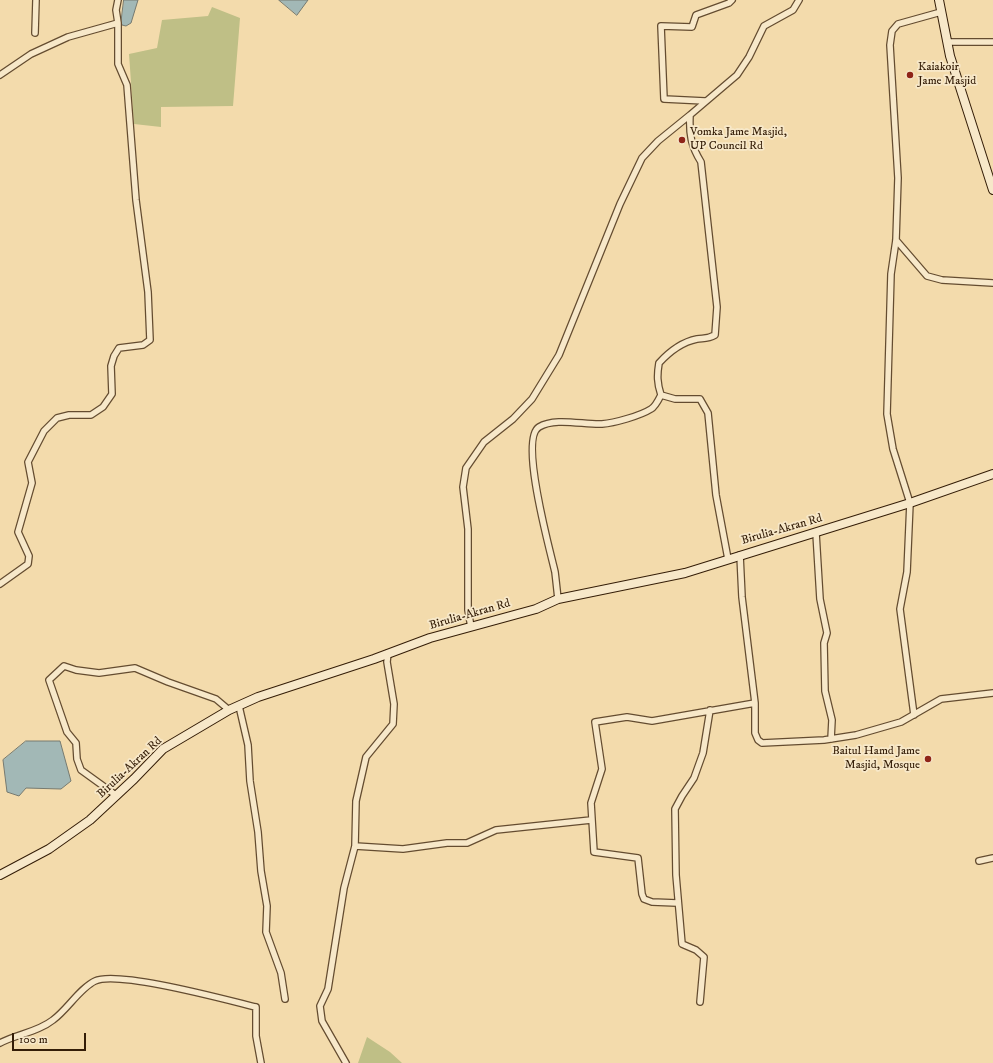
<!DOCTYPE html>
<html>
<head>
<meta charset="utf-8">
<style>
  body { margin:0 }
  #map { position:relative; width:993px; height:1063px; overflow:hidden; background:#f3dbac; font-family:"IM FELL DW Pica",serif }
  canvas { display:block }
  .scale { position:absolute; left:12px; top:1033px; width:74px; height:18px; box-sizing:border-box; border:2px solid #341d07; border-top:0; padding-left:5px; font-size:12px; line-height:14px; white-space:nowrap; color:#341d07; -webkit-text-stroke:3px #f7e8c9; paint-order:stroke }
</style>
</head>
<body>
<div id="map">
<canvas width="993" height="1063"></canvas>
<div class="scale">100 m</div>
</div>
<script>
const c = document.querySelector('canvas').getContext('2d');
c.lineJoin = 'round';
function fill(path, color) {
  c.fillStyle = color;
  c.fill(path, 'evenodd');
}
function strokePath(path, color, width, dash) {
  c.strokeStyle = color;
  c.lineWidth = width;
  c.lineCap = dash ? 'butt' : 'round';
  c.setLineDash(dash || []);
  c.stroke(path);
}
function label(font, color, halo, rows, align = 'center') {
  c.font = font + ' "IM FELL DW Pica",serif';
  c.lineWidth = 3.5;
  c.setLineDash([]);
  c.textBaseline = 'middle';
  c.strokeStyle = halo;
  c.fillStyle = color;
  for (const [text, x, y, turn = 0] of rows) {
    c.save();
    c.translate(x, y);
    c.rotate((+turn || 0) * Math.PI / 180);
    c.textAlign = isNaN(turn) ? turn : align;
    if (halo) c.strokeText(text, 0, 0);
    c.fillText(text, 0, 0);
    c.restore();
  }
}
fill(new Path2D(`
  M212,7l28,11 -7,88 -72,1v20l-27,-3 -5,-70 28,-6 5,-28 46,-4z
  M367,1037l23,15 12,11h-44z`), '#bfbf86');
const water = new Path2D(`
  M124,0h14l-7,23 -5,3 -4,-1 -1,-2z
  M279,0h29l-11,15z
  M26,741h34l11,40 -10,8 -35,-1 -7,8 -12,-4 -4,-32z`);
fill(water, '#a2b8b6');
strokePath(water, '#767a70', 1);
const street = new Path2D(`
  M35,33l1,-33
  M947,42h46
  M0,75l31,-21 37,-17 50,-14 -2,-13 2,-10
  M705,101l-41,-2 -3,-73 31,1 4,-12 33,-12 3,-3
  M896,240l31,36 15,4 51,3
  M816,533l4,66 7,34 -3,10 1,48 7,29 -1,19
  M740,555l2,42 13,106v30l3,7 4,3 62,-3 32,-5 45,-13 40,-23 52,-6
  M728,559l-12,-64 -8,-82 -8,-14h-25l-14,-4c-4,-12 -4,-20 -2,-32 10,-11 23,-21 38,-24 7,-1 11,0 18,-4l2,-28 -16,-145c-10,-16 -12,-28 -11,-47l47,-40 12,-18 15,-31 29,-16 6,-10
  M0,584l28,-20 1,-8 -11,-24 14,-49 -4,-21 16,-31 13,-13 12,-3h22l12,-8 9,-13 -1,-28 3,-10 5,-8 24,-3 7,-5 -2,-48 -12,-92 -9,-115 -9,-21v-41
  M558,599c-1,-9 -2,-19 -3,-27 -5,-22 -36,-133 -16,-145 16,-10 45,-2 63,-3 12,-1 38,-8 49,-15 4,-2 8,-10 10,-14
  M471,627l-3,-17v-81l-5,-42 3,-19 18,-26 29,-23 19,-20 27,-44 61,-151 22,-46 16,-17 32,-26
  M239,706l9,39 2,36 8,51 3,39 6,35 -1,26 15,41 4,26
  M914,715l-14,-106 7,-37 3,-69 -17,-54 -6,-35 4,-140 5,-34 2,-62 -8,-133 2,-14 6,-7 43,-12
  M117,796l-36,-26 -4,-11 -1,-16 -9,-11 -18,-52 15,-14 12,4 23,3 36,-5 33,14 48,17 13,11
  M355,846l48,3 44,-6h20l29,-13 95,-10
  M979,861l14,-3
  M677,903l-25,-1 -8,-3 -2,-5 -4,-36 -44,-6 -3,-49 11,-34 -7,-47 32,-5 25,4 103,-18
  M700,1002l4,-45 -8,-7 -14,-6 -6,-69 -1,-66 7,-13 12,-18 9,-25 7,-43
  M0,1043c17,-9 38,-11 53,-23 14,-10 27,-32 42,-39 22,-11 132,19 161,26v29l5,27
  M346,1063l-24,-42 -2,-15 8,-17 16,-101 11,-42 1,-45 10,-44 27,-33 1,-20 -7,-42 1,-9`);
const secondary = new Path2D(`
  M939,0l11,56 43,134
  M0,875l49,-26 41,-29 44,-41 29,-30 66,-39 29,-13 116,-38 56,-21 106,-29 22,-10 127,-26 225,-70 83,-29`);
strokePath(street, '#644c30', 8);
strokePath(secondary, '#341d07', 10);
strokePath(street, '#f7e8c9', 5.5);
strokePath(secondary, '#f7e8c9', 8);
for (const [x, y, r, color] of [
  [910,75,4,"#8f2418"],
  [682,140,4,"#8f2418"],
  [928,759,4,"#8f2418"]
]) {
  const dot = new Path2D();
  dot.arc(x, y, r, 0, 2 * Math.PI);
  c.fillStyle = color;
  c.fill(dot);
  strokePath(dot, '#f7e8c9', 1.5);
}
label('12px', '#341d07', '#f7e8c9', [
  ["Kaiakoir",918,68],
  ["Jame Masjid",918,82],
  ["Vomka Jame Masjid,",690,133],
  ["UP Council Rd",690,147],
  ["Baitul Hamd Jame",920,752,"right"],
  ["Masjid, Mosque",920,766,"right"]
], 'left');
label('12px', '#341d07', '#f7e8c9', [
  ["Birulia-Akran Rd",782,530,-16],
  ["Birulia-Akran Rd",470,615,-16],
  ["Birulia-Akran Rd",130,768,-43]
]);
</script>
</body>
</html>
